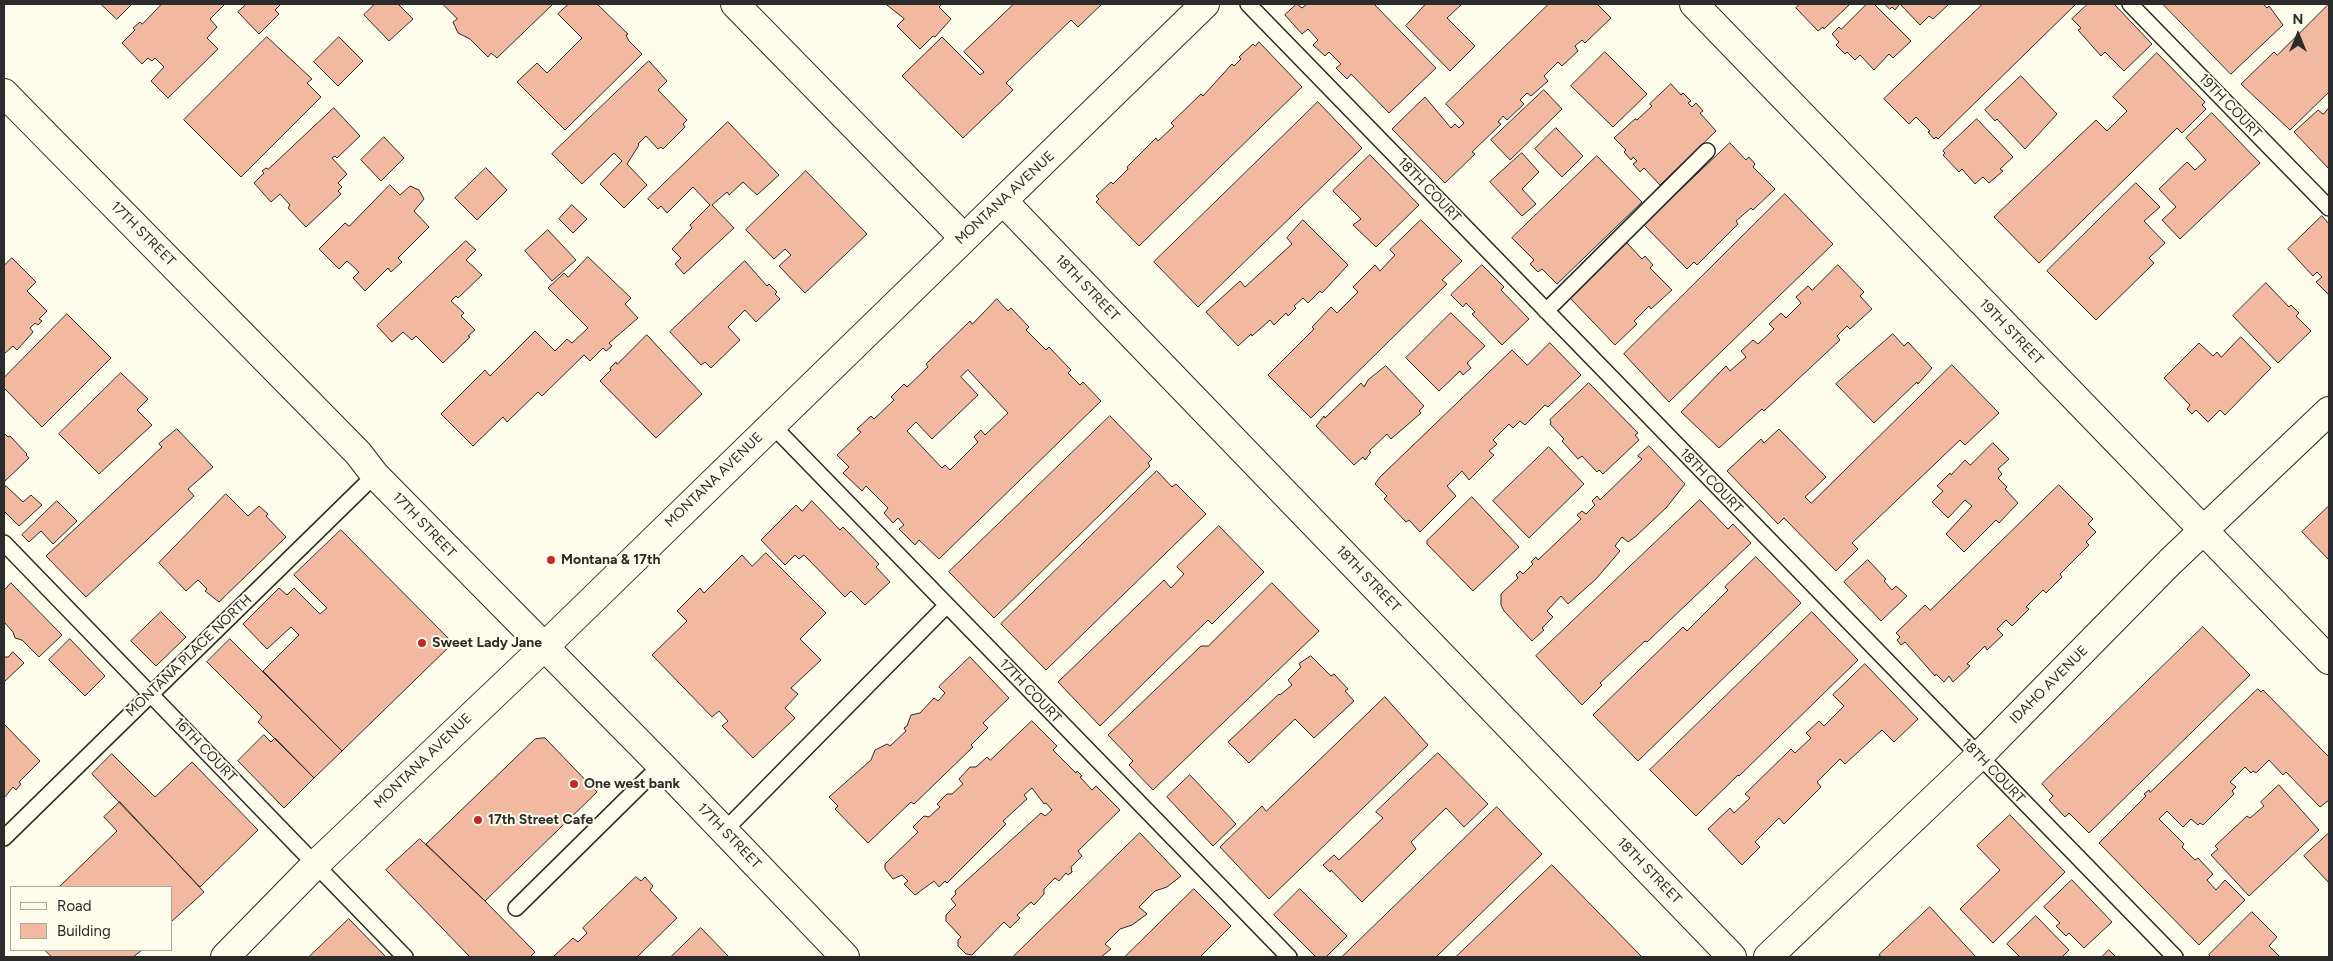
<!DOCTYPE html>
<html>
<head>
<meta charset="utf-8">
<style>
  body { margin:0 }
  #map { position:relative; width:2333px; height:961px; overflow:hidden; background:#fdfbea; font-family:Figtree,sans-serif }
  canvas { display:block }
  .frame { position:absolute; inset:0; border:5px solid #2b2b2b; pointer-events:none }
  .legend { position:absolute; left:10px; top:886px; width:162px; height:65px; box-sizing:border-box; background:#fdfbea; border:1px solid #a9a89e; margin:0; padding:6px 9px; list-style:none; font-size:15px; color:#2b2b2b }
  .legend li { display:flex; align-items:center; gap:10px; height:25px }
  .legend b { width:25px; border:1px solid #a9a89e }
  .north { position:absolute; left:2273px; top:10px; width:50px; height:50px; -webkit-text-stroke:4px #fdfbea; paint-order:stroke; rotate:0deg; font-size:14px; font-weight:700; line-height:20px; text-align:center; color:#2b2b2b }
  .north::after { content:''; display:block; margin:auto; width:18px; height:22px; background:#2b2b2b; clip-path:polygon(50% 0,100% 100%,50% 72%,0 100%) }
</style>
</head>
<body>
<div id="map">
<canvas width="2333" height="961"></canvas>
<div class="frame"></div>
<ul class="legend">
<li><b style="height:6px;background:#fdfbea"></b>Road</li>
<li><b style="height:14px;background:#f2b8a0"></b>Building</li>
</ul>
<div class="north">N</div>
</div>
<script>
const c = document.querySelector('canvas').getContext('2d');
c.lineJoin = 'round';
function fill(path, color) {
  c.fillStyle = color;
  c.fill(path, 'evenodd');
}
function strokePath(path, color, width, dash) {
  c.strokeStyle = color;
  c.lineWidth = width;
  c.lineCap = dash ? 'butt' : 'round';
  c.setLineDash(dash || []);
  c.stroke(path);
}
function label(font, color, halo, rows, align = 'center') {
  c.font = font + ' Figtree,sans-serif';
  c.lineWidth = 4;
  c.setLineDash([]);
  c.textBaseline = 'middle';
  c.strokeStyle = halo;
  c.fillStyle = color;
  for (const [text, x, y, turn = 0] of rows) {
    c.save();
    c.translate(x, y);
    c.rotate((+turn || 0) * Math.PI / 180);
    c.textAlign = isNaN(turn) ? turn : align;
    if (halo) c.strokeText(text, 0, 0);
    c.fillText(text, 0, 0);
    c.restore();
  }
}
const building = new Path2D(`
  M101,4h31l-15,15z
  M162,4h63l-15,15 7,8 -10,11 11,11 -50,49 -17,-17 13,-14 -9,-9 -3,3 -4,-3 -6,6 -20,-21 13,-13 -2,-2 7,-6 2,2z
  M247,4h34l-6,6 4,4 -20,20 -21,-22z
  M375,4h23l15,15 -24,22 -25,-26z
  M443,4h110l-56,54 -6,-5 -3,4 -18,-18 -12,-6 -5,-11 4,-3z
  M569,4h28l31,30 -2,1 3,6 13,13 -77,76 -48,-48 20,-19 10,10 35,-35 -24,-24z
  M886,4h56l-3,3 12,12 -16,18 -2,-1 -13,13 -23,-23 7,-7z
  M1014,4h88l-24,23 -7,-7 -65,63 7,7 -50,48 -61,-62 40,-39 38,38 4,-3 -20,-20z
  M1297,4l5,4 5,-4h67l62,64 -47,45 -38,-39 -4,5 -11,-11 5,-4 -12,-12 -4,4 -12,-11 5,-5 -10,-11 -6,5 -17,-19z
  M1426,4h36l-15,14 28,28 -25,25 -44,-45z
  M1549,4h48l14,14 -26,25 -3,-3 -7,6 3,5 -16,15 -4,-4 -14,14 4,5 -17,15 -4,-3 -7,7 4,4 -17,16 -4,-4 -5,6 3,2 -29,28 3,2 -30,29 -53,-54 33,-32 26,31 4,-4 4,4 5,-5 -18,-19z
  M1800,4h50l-26,25 -1,-2 -5,4 -22,-23z
  M1867,4h7l37,37 -18,17 -4,-4 -15,16 -14,-15 -5,5 -8,-8 -2,2 -9,-9 3,-3 -7,-8 7,-7 2,2z
  M1885,4h64l-16,15 -4,-3 -9,9 -20,-21 -5,6 -3,-3 -2,2z
  M1983,4h93l-138,135 -2,-2 -2,2 -6,-7 2,-1 -14,-14 -7,7 -25,-25z
  M2088,4h26l38,40 -28,27 -19,-19 -4,4 -23,-26 3,-2 -9,-9z
  M2163,4h100l4,4 2,-2 14,19 -52,49z
  M2329,4v88l-39,38 -49,-46 33,-32 3,3z
  M267,37l45,42 -5,4 14,14 -80,80 -57,-57z
  M339,37l24,24 -25,25 -24,-24z
  M1259,42l43,45 -163,159 -43,-44 3,-3 -3,-3 15,-14 2,2 15,-15 -1,-2 29,-29 2,3 16,-15 -3,-3 30,-29 2,2 29,-32 2,2 7,-7 -2,-2 14,-13 2,2z
  M1605,52l42,42 -34,33 -42,-41z
  M2157,53l48,49 -3,3 4,4 -24,24 -5,-5 -138,135 -45,-46 102,-97 11,11 20,-20 -14,-14z
  M649,61l18,20 -9,9 29,30 -4,4 2,3 -22,22 -2,-2 -3,2 -12,-13 -8,8 1,1 -12,19 20,21 -23,23 -24,-24 22,-23 -8,-8 -32,31 -30,-30z
  M2021,76l36,38 -32,35 -28,-30 -2,2 -10,-11z
  M1671,84l10,11 2,-2 8,8 -3,2 4,4 4,-4 7,8 -3,2 16,18 -56,54 -16,-17 -4,4 -7,-8 4,-3 -4,-4 -2,3 -7,-8 2,-2 -12,-12 21,-19 2,1 15,-14 -2,-2z
  M1544,90l18,19 -52,51 -19,-20z
  M1318,102l44,46 -164,159 -44,-45z
  M334,108l26,28 -23,22 -2,-2 -3,2 15,16 -9,9 4,4 -4,4 3,3 -35,33 -18,-19 2,-3 -10,-11 -9,8 -17,-19 10,-10 -2,-2 4,-3 2,1z
  M2329,108v61l-35,-37 24,-22 5,4z
  M2212,113l48,50 -80,76 -18,-19 14,-13 -17,-18 28,-27 8,8 11,-10 -20,-22z
  M1977,119l36,38 -13,12 3,2 -14,12 -6,-6 -8,7 -13,-15 -3,3 -16,-17 2,-2 -2,-2z
  M728,122l51,53 -22,20 -14,-13 -14,13 -2,-3 -15,13 22,23 -50,46 -9,-10 6,-6 -9,-9 20,-21 -2,-3 20,-20 -17,-18 -26,26 -6,-7 -3,3 -10,-10z
  M1556,128l27,28 -21,21 -27,-28z
  M384,137l20,21 -23,23 -20,-21z
  M1730,143l16,17 3,-3 6,7 -2,3 22,22 -22,21 -2,-2 -15,13 2,3 -41,41 -3,-3 -7,7 -43,-44z
  M1522,153l17,19 -17,17 14,15 -14,12 -32,-34z
  M1370,155l49,50 -43,42 -23,-22 8,-6 -28,-28z
  M1597,156l45,46 -85,82 -15,-15 -4,3 -8,-8 4,-4 -22,-22z
  M486,168l21,22 -30,30 -22,-22z
  M806,171l61,63 -62,59 -26,-27 12,-11 -6,-6 -11,10 -28,-29z
  M2136,183l24,24 -16,14 21,22 -16,15 5,5 -58,57 -49,-49z
  M390,185l10,10 10,-9 9,4 5,9 -10,12 15,16 -31,31 4,4 -11,10 -3,-4 -23,23 -12,-13 6,-6 -12,-11 -8,8 -20,-20 26,-26 4,3z
  M1785,194l48,50 -164,158 -45,-48z
  M572,205l15,14 -14,14 -14,-14z
  M2322,216l7,8v71l-13,-13 6,-5 -5,-5 -4,4 -25,-27z
  M1303,220l45,45 -26,28 -2,-2 -12,12 -5,-5 -9,8 2,2 -8,8 -2,-3 -12,12 -4,-5 -18,16 -1,-2 -13,12 -32,-34 34,-31 5,6 47,-43 -5,-6z
  M1421,220l41,41 -20,19 5,4 -136,134 -43,-43 46,-46 -2,-2 19,-20 6,6 21,-21 -5,-5 22,-22 5,6 15,-16 -5,-5z
  M548,230l28,30 -24,21 -27,-30z
  M466,241l10,9 -10,10 16,15 -24,23 -2,-2 -5,5 13,12 -3,3 14,14 -7,6 2,1 -27,26 -27,-27 -4,4 -9,-8 -11,10 -15,-16z
  M1627,243l15,16 3,-3 8,9 -3,3 22,22 -21,19 -2,-3 -15,15 3,3 -22,21 -45,-47z
  M588,257l43,41 -6,6 13,14 -29,25 3,3 -6,5 -3,-3 -13,13 -6,-6 -42,41 -4,-4 -31,30 -4,-5 -30,29 -32,-32 44,-44 5,6 45,-45 20,20 12,-12 5,4 16,-15 -40,-40 16,-15 4,4z
  M12,258l24,24 -9,9 20,20 -8,8 3,2 -4,4 -3,-2 -5,5 3,4 -16,18 -4,-4 -9,8v-88z
  M745,261l22,25 2,-2 8,8 -2,2 5,5 -24,23 -11,-12 -17,17 12,13 -29,28 -6,-6 -4,3 -31,-33z
  M1482,265l22,22 -3,3 28,29 -27,26 -30,-31 3,-2 -9,-9 -3,4 -12,-12z
  M1838,265l26,27 -4,4 12,13 -22,20 -3,-3 -10,10 3,4 -76,71 -2,-2 -43,39 -38,-36 45,-46 4,5 16,-14 -5,-6 12,-11 5,4 16,-15 -5,-5 12,-11 5,5 15,-15 -5,-6 12,-11 4,4z
  M2266,283l23,24 2,-2 8,8 -3,3 15,15 -33,32 -45,-47z
  M997,299l11,12 3,-3 18,19 -3,3 20,20 3,-3 22,23 -3,3 12,12 3,-3 18,19 -162,158 -20,-19 -4,5 -16,-16 5,-4 -6,-7 -5,5 -9,-10 4,-5 -22,-22 -4,5 -19,-18 6,-6 -12,-12 24,-23 -4,-3 14,-13 3,3 20,-19 -3,-3 13,-13 3,3 21,-20 -2,-3 44,-43 2,3zM968,370l40,43 -23,22 -4,-5 -7,7 4,5 -28,28 -5,-5 -3,3 -35,-37 9,-9 16,17 46,-44 -17,-18z
  M1451,313l34,33 -18,17 4,5 -8,7 -3,-4 -21,20 -33,-33z
  M67,314l44,44 -69,69 -38,-39v-10z
  M1893,334l11,12 4,-4 24,26 -14,16 -1,-2 -43,41 -38,-39z
  M647,335l55,59 -46,44 -56,-57 11,-11 -1,-2 6,-6 1,2z
  M2241,337l30,31 -46,47 -5,-5 -12,12 -12,-12 -4,4 -5,-5 3,-4 -26,-27 35,-35 14,13 4,-4 4,5z
  M1550,343l31,32 -33,32 -3,-2 -20,20 -5,-4 -7,7 -4,-4 -16,16 4,4 -8,7 5,4 -25,25 -7,-9 -15,15 9,10 -36,36 -11,-12 -3,2 -22,-23 3,-3 -12,-12 5,-7 132,-127 15,15z
  M1952,365l47,48 -34,32 -5,-5 -108,103 6,6 -22,22 -52,-53 -6,6 -51,-53 34,-32 3,4 15,-14 47,48 -21,20 6,6z
  M1386,366l38,40 -5,5 2,2 -30,26 -4,-5 -18,17 2,1 -6,8 -2,-3 -9,8 -38,-39 8,-10 1,2 36,-35 3,4 4,-7z
  M121,373l27,26 -11,11 15,15 -53,49 -40,-40z
  M1589,383l49,50 -3,2 4,5 -36,34 -4,-4 -2,2 -15,-16 -4,3 -16,-18 2,-2 -14,-15 1,-2 -1,-2z
  M1110,416l42,43 -4,4 2,3 -156,152 -45,-46z
  M177,429l36,38 -25,22 6,7 -108,101 -40,-41 116,-109 -3,-3z
  M4,433l4,4 2,-1 17,18 -1,1 3,3 -24,23z
  M1993,443l16,16 -11,10 4,5 -4,4 9,9 -2,2 13,14 -19,20 -3,-3 -32,32 -18,-18 26,-28 -7,-6 -17,18 -16,-16 11,-11 -6,-5 13,-13 1,2 14,-15 5,5z
  M1649,446l36,38 -19,24 -31,29 -7,5 -6,-5 -7,9 5,5 -24,28 -28,25 -7,-8 -14,15 6,6 -11,11 2,2 -12,11 -28,-30 -3,-6v-11l17,-16 -2,-3 4,-4 3,3 10,-10 -2,-2 5,-5 2,3 43,-41 -4,-4 5,-4 4,3 9,-9 -3,-4 5,-5 3,4 42,-41 -4,-3z
  M1549,447l35,37 -55,54 -36,-37z
  M1157,471l15,16 4,-3 30,30 -160,156 -45,-46z
  M2059,485l34,34 -5,5 8,8 -10,10 3,3 -29,29 2,3 -16,16 -3,-3 -17,17 3,2 -17,17 -6,-6 -9,9 6,6 -16,15 -2,-4 -18,18 3,2 -17,16 -4,-6 -5,6 -8,-8 -1,2 -30,-34 -4,3 -4,-5 3,-3 -4,-4 29,-28 5,5z
  M6,486l17,16 8,-7 11,10 -23,21 -15,-15v-22z
  M226,494l22,22 11,-10 9,8 -2,2 20,21 -67,65 -14,-11 2,-2 -9,-9 -12,11 -27,-28z
  M1472,497l47,50 -46,44 -46,-47v-3z
  M1700,500l28,29 5,-5 18,19 -104,99 -2,-1 -45,42 2,2 -20,20 -46,-49z
  M57,501l20,20 -24,23 -12,-13 -12,11 -7,-7z
  M812,501l28,29 3,-3 36,37 -3,3 14,15 -25,23 -14,-14 -6,6 -41,-42 -5,4 -4,-4 -10,10 -24,-25 35,-35 6,6z
  M2329,506v54l-27,-28z
  M1219,526l45,46 -52,52 -4,-4 -108,106 -42,-44 106,-102 7,8 13,-14 -7,-7z
  M341,530l112,113 -111,108 -79,-80 36,-36 -8,-8 -24,22 -24,-25 36,-36 8,7 7,-7 26,26 7,-6 -33,-33z
  M766,553l60,60 -26,26 21,21 -30,28 7,6 -13,14 10,10 -42,40 -31,-32 6,-5 -9,-10 -7,6 -60,-62 35,-34 -10,-10 23,-23 4,5 38,-38 10,11z
  M1756,557l45,46 -163,158 -45,-46 90,-88 4,4 41,-41 -3,-3z
  M1868,560l18,19 -2,2 8,9 4,-4 11,10 -26,25 -37,-39z
  M11,583l51,52 -23,22 -17,-17 -7,-2 -2,-6 -9,-10v-31z
  M1272,583l47,48 -166,159 -24,-25 4,-4 -25,-26 93,-89h7z
  M161,612l25,25 -30,29 -25,-25z
  M1812,612l46,48 -119,116 -1,-1 -42,41 -46,-46z
  M2203,627l47,48 -161,158 -20,-20 -4,4 -16,-17 4,-4 -11,-12z
  M70,639l35,37 -20,20 -36,-36z
  M230,639l112,112 -28,27 -56,-56 4,-5 -55,-55z
  M13,652l11,11 -20,19v-25h4z
  M1311,656l20,20 3,-2 14,15 -3,2 9,10 -40,37 -19,-19 -46,44 -21,-21 51,-48 1,1 12,-10 -4,-5 13,-13 -2,-3z
  M970,657l39,41 -26,25 5,5 -17,17 2,2 -59,57 -3,-2 -43,41 -33,-34 3,-3 -9,-9 42,-37 4,-10 12,-6 3,2 16,-15 -2,-3 3,-2 4,-11 9,-2 14,-15 4,3 7,-8 -6,-6z
  M1865,664l53,55 -24,23 -12,-12 -37,34 -5,-5 -23,23 4,5 -37,37 -5,-6 -24,24 5,5 -18,18 -34,-36 22,-21 4,5 16,-15 -5,-4 46,-45 4,4 16,-15 -5,-5 13,-12 5,5 20,-20 -11,-11z
  M2258,689l3,3 2,-2 66,67v43l-9,7 -34,-35 -3,3 -14,-15 -13,13 -3,-2 -2,2 -6,-6 -15,15 6,5 -4,4 2,3 -31,31 -3,-2 -2,2 -7,-6 -8,8 -16,-16 -8,8 25,25 -2,3 13,13 3,-2 15,16 -6,6 9,10 9,-10 20,20 -46,45 -100,-102 47,-47 -2,-2 5,-4 1,2z
  M1385,697l43,48 -159,154 -49,-52 42,-41 4,5z
  M1032,721l25,25 -4,4 23,23 1,-2 5,5 -2,1 12,13 4,-4 24,24 -42,41 4,5 -11,11 1,5 -4,3 -2,-2 -7,8 -4,-3 -11,11v5l-10,11 -3,-3 -14,13 3,3 -10,10 -6,-6 -32,33 -6,-1 -8,-8v-6l3,-3 -15,-16v-6l10,-10 -5,-6 5,-5 -1,-3 86,-78 4,3 7,-6 -6,-7 -2,1 -12,-16 -8,7 3,4 -24,22 3,3 -59,59 -2,-2 -6,6 -5,-6 -19,14 -11,-11 4,-3 -6,-6 -9,4 -8,-10v-5l33,-32 -5,-5 11,-11 5,1 11,-10 -3,-3 10,-10h5l11,-10 -4,-5 11,-12h6l11,-10 3,3z
  M4,724l36,37 -21,21 2,2 -5,6 -3,-3 -9,11z
  M264,735l7,7 4,-4 39,40 -30,30 -46,-47z
  M545,738l52,54 -112,109 -59,-57 109,-105z
  M1438,753l50,51 -24,23 -18,-19 -35,34 5,7 -54,53 -31,-32 -1,2 -7,-7 11,-10 5,5 44,-42 -7,-6z
  M112,754l43,43 37,-35 66,68 -58,57 -108,-113z
  M1190,775l46,49 -23,22 -46,-49z
  M2279,785l40,45 -70,66 -38,-41 7,-6 -3,-3 32,-30 3,2 14,-12 -3,-4z
  M120,802l84,90 -33,30v-35h-112l58,-56 -13,-14z
  M1497,807l45,47 -106,103h-94z
  M2010,815l55,57 -72,71 -33,-34 40,-39 -23,-24z
  M1140,833l41,43 -14,11 -12,4 -16,16 8,7 -15,11 -12,4 -15,15 6,5 -10,8h-88z
  M2329,833v50l-25,-27z
  M420,839l65,62 50,51 -5,5h-60l-84,-87z
  M1552,865l90,92h-186z
  M636,877l5,4 4,-4 8,9 -3,4 27,28 -40,39h-84l20,-19 5,4 9,-9 -4,-5z
  M2072,880l40,42 -28,26 -15,-15 -3,3 -10,-10 4,-3 -16,-16z
  M1194,889l37,37 -31,31h-75z
  M1300,889l47,47 -21,21h-10l-42,-42z
  M1930,907l46,50h-94l-3,-2z
  M2252,912l25,25 -8,9 11,11h-69l-2,-2z
  M2036,916l33,34 -7,7h-42l-13,-13z
  M349,919l37,38h-77z
  M701,928l28,29h-58z
  M45,950h97l-9,7h-81z
  M2109,950l7,7h-14z`);
fill(building, '#f2b8a0');
strokePath(building, '#2b2b2b', 1);
const service = new Path2D(`
  M1248,4l927,953
  M2130,4l199,204
  M1546,311l161,-160
  M771,424l518,533
  M4,543l401,414
  M724,831l223,-226
  M4,838l371,-363
  M516,908l145,-143`);
const minor = new Path2D(`
  M735,4l228,233
  M1694,4l635,656
  M1003,201l729,756
  M1768,957l211,-201 191,-194 159,-151`);
const tertiary = new Path2D(`
  M4,93l354,360 17,22 286,290 184,192
  M225,957l90,-92 228,-217 662,-644`);
strokePath(service, '#2b2b2b', 18);
strokePath(minor, '#2b2b2b', 30);
strokePath(tertiary, '#2b2b2b', 30);
strokePath(service, '#fdfbea', 15);
strokePath(minor, '#fdfbea', 28);
strokePath(tertiary, '#fdfbea', 28);
for (const [x, y, r, color] of [
  [551,560,5,"#c62828"],
  [422,643,5,"#c62828"],
  [574,784,5,"#c62828"],
  [478,820,5,"#c62828"]
]) {
  const dot = new Path2D();
  dot.arc(x, y, r, 0, 2 * Math.PI);
  c.fillStyle = color;
  c.fill(dot);
  strokePath(dot, '#fdfbea', 2);
}
label('14px', '#2b2b2b', '#fdfbea', [
  ["19TH COURT",2230,106,46],
  ["18TH COURT",1429,190,46],
  ["MONTANA AVENUE",1005,198,-43],
  ["17TH STREET",143,234,45],
  ["18TH STREET",1087,288,46],
  ["19TH STREET",2011,332,46],
  ["MONTANA AVENUE",714,480,-44],
  ["18TH COURT",1711,481,46],
  ["17TH STREET",424,525,46],
  ["18TH STREET",1368,579,46],
  ["MONTANA PLACE NORTH",189,656,-44],
  ["IDAHO AVENUE",2049,685,-45],
  ["17TH COURT",1030,691,46],
  ["16TH COURT",205,750,46],
  ["MONTANA AVENUE",423,761,-44],
  ["18TH COURT",1993,771,46],
  ["17TH STREET",729,836,46],
  ["18TH STREET",1649,871,46]
]);
label('bold 14px', '#2b2b2b', '#fdfbea', [
  ["Montana & 17th",561,560],
  ["Sweet Lady Jane",432,643],
  ["One west bank",584,784],
  ["17th Street Cafe",488,820]
], 'left');
</script>
</body>
</html>
